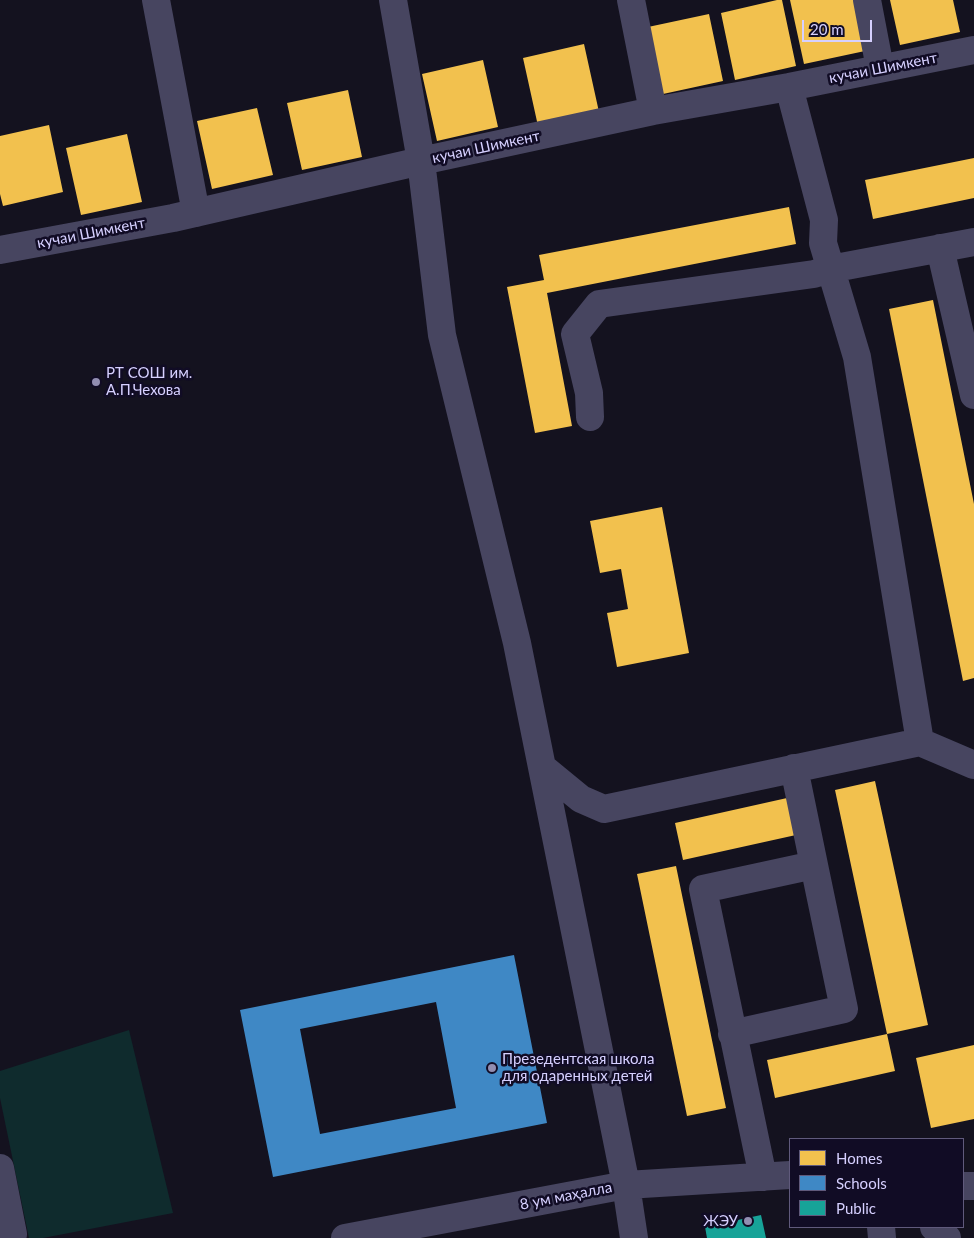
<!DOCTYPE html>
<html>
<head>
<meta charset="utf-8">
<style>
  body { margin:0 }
  #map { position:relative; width:974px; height:1238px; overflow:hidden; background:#14121f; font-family:Lato,sans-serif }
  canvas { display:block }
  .legend { position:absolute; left:789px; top:1138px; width:175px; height:90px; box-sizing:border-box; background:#110c25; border:1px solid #605a7c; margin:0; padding:6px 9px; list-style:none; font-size:15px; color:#d6d0ff }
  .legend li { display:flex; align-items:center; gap:10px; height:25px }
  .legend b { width:25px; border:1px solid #605a7c }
  .scale { position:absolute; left:802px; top:20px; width:70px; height:22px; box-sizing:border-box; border:2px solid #d6d0ff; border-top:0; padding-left:6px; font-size:15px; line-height:18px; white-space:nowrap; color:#d6d0ff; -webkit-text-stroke:4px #110c25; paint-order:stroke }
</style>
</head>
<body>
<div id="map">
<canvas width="974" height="1238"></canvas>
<ul class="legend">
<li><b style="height:14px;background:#f2c14e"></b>Homes</li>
<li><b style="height:14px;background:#3f88c5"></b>Schools</li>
<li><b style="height:14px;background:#17a398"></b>Public</li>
</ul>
<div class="scale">20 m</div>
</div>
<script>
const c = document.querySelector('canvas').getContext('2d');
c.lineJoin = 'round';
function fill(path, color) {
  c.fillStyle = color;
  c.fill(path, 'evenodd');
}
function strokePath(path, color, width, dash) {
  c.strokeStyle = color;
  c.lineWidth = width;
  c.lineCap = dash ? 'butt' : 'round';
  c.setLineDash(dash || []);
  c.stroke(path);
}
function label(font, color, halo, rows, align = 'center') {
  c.font = font + ' Lato,sans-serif';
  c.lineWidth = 5;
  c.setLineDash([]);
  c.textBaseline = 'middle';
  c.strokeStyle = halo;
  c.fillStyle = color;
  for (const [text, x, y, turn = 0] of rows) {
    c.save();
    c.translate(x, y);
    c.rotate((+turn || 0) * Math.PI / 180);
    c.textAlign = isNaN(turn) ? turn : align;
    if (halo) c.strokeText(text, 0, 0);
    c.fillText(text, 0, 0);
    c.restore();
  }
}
fill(new Path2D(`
  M129,1030l44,183 -130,25h-14l-29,-140v-27z`), '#0f2b2d');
fill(new Path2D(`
  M777,0h5l14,66 -61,14 -14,-67z
  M790,0h64l11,51 -61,13z
  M890,0h63l7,32 -60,13z
  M709,14l14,67 -60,13 -15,-67z
  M584,44l15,68 -61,14 -15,-68z
  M483,60l15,67 -61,14 -15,-67z
  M348,90l14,67 -60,13 -15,-67z
  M257,108l16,67 -61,14 -15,-68z
  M49,125l14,67 -60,14 -3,-12v-58z
  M127,134l15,68 -61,13 -15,-67z
  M974,158v40l-101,21 -8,-39z
  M789,207l7,37 -249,49 25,133 -37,7 -28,-146 37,-7 -5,-25z
  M933,300l41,204v174l-11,3 -74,-372z
  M662,507l27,146 -72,14 -10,-54 21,-4 -7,-40 -21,4 -10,-52z
  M875,781l53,244 -41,9 -52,-244z
  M796,796l9,37 -122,27 -8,-37z
  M676,866l50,242 -39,8 -50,-242z
  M887,1034l8,37 -120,27 -8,-38z
  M974,1045v74l-43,9 -15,-70z`), '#f2c14e');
fill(new Path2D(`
  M514,955l33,168 -274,54 -33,-167zM436,1002l20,106 -136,26 -20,-105z`), '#3f88c5');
fill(new Path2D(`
  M761,1215l5,23h-59l-2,-11z`), '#17a398');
strokePath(new Path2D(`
  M156,0l40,213
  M393,0l28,161 21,174 75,308 109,542 8,53
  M631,0l22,111
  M867,0l13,68
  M789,87l35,133 -1,23 34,114 63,385 54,23
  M940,248l34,147
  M0,250l173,-32 248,-57 232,-50 136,-24 185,-37
  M590,417l-1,-24 -14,-59 24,-30 215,-30 16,-5 144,-27
  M542,767l39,32 23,10 316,-67
  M732,1034l112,-25 -30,-144
  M0,1168l13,66 -13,3
  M763,1177l-60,-288 111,-24 -20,-97
  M963,1186h11
  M881,1227l1,11
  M934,1227l13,11
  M345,1238l281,-53 164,-10`), '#474560', 28);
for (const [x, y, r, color] of [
  [96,382,5,"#928eb1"],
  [492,1068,5,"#928eb1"],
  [748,1221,5,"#928eb1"]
]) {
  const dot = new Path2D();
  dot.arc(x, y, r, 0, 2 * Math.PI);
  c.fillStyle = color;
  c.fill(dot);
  strokePath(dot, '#110c25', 2);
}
label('15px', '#d6d0ff', '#110c25', [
  ["кучаи Шимкент",883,68,-11],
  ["кучаи Шимкент",486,147,-12],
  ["кучаи Шимкент",91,233,-11],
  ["8 ум маҳалла",566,1196,-11]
]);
label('15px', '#d6d0ff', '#110c25', [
  ["РТ СОШ им.",106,373],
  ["А.П.Чехова",106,390],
  ["Презедентская школа",502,1059],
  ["для одаренных детей",502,1076],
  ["ЖЭУ",738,1221,"right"]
], 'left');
</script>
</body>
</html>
